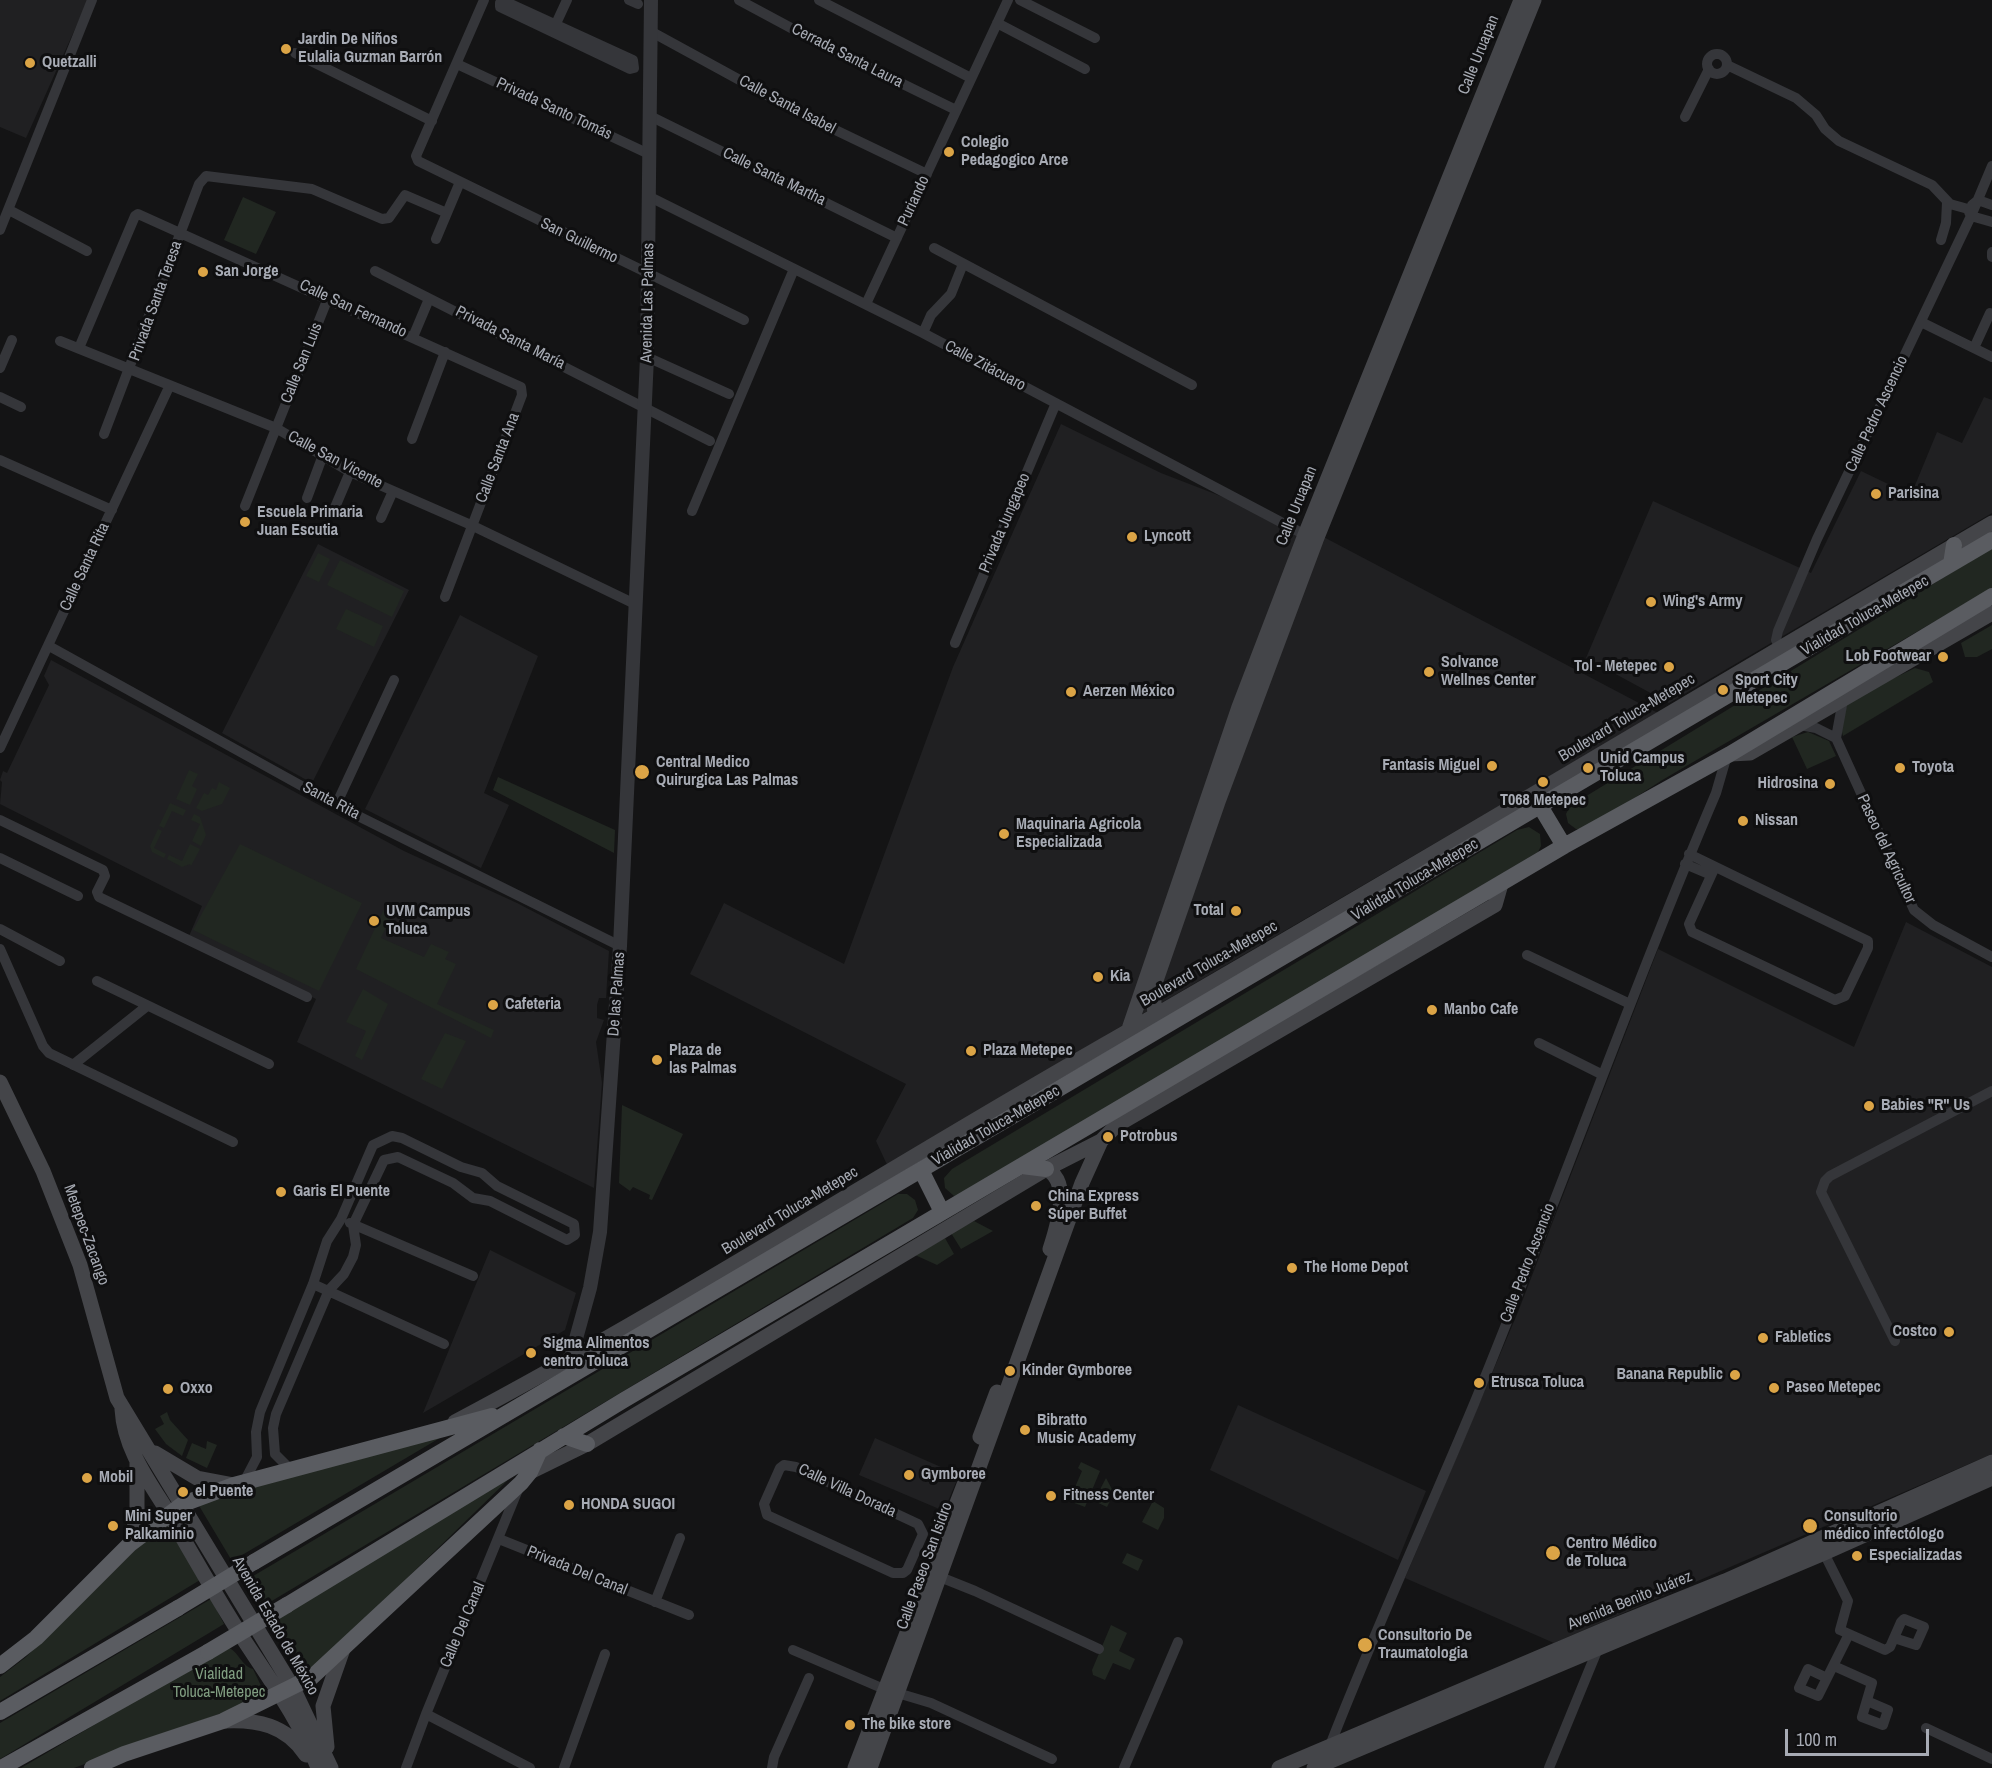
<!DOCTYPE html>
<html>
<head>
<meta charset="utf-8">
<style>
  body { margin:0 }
  #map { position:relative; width:1992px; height:1768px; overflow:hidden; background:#141415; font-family:"Archivo Narrow",sans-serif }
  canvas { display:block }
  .scale { position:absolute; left:1785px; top:1729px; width:144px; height:27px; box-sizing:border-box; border:3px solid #a7abb4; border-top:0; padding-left:8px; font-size:18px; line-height:21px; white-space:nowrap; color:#a7abb4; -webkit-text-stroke:4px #0f0f10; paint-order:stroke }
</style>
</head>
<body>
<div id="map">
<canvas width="1992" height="1768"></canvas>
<div class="scale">100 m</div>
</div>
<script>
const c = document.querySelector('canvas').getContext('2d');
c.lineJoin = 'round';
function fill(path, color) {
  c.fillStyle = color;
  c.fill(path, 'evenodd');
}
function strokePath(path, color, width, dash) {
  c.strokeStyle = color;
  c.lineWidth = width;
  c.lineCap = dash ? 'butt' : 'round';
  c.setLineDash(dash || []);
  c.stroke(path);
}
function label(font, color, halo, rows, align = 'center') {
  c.font = font + ' "Archivo Narrow",sans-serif';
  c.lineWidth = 6;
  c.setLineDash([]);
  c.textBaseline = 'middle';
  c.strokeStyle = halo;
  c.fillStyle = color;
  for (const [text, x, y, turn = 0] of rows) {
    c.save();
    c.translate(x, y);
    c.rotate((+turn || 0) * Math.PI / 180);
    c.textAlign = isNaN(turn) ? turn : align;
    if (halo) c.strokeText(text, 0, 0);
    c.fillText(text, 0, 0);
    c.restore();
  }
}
fill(new Path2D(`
  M0,0h88l-62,138 -26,-11z
  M1984,397l8,3v113l-323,190 -83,-45 67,-157 158,72 50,-102 50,24 26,-63 25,11z
  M1061,424l100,49 155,60 342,180 -550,321 -219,135 -13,-28 30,-57 -216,-110 34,-71 120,61 109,-297z
  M318,544l91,46 -97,193 -90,-50z
  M460,615l78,41 -54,137 25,12 -28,63 -116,-59z
  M51,660l353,191 113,52 92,48 -3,47h-7l-2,7v13l7,2 -8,22 6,41 -8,105 -297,-146 19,-43 -127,-63 13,-30 -202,-102 2,-22 -2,-2 3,-9 4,2 42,-88 -5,-9z
  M1906,922l86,45v487l-438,189 -149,-65 113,-266 140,-363 196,98z
  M490,1250l86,43 -11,37 -142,83z
  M1238,1405l188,86 -28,69 -188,-90z
  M875,1438l84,37 -15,36 -85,-36z`), '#202022');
fill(new Path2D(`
  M243,197l33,15 -20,42 -32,-14z
  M1992,548v40l-328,191 -78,50h-10l-8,-6 -2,-9 4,-8z
  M318,553l12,6 -11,23 -13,-6z
  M340,560l64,31 -12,26 -65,-32z
  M346,609l37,17 -9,21 -38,-18z
  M1992,625v24l-15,8h-12l-4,-14z
  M1915,668l14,4 4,10 -90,54 -2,-7 6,-25 24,-15z
  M1808,732l21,9 7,15 -29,13 -15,-32z
  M189,770l9,4 -6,12 5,3 -7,16 -14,-6z
  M498,777l117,53 -1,23 -121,-63z
  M219,782l11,6 -8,16 -20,7 -6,-3 8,-15 4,2 4,-7 4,2z
  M170,803l16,7 -3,6 -11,-5 -8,17 -5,-2z
  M194,814l6,3 6,18 -5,11 -9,-5 8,-17 -9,-4z
  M1529,827l11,7 1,12 -3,6 -572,342 -12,2 -9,-8 -1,-10 8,-9 565,-339z
  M158,829l4,2 -8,17 12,6 -2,4 -12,-6 -2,-6z
  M190,844l10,5 -9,17 -1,-2 -8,3 -15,-8 2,-4 13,6z
  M240,844l122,59 -43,88 -126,-61z
  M384,909l8,5 -11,24 43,19 7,-13 18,8 -4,7 11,5 -19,40 57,26 -3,8 -135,-69z
  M363,989l25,15 -26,56 -7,-4 11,-25 -20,-9z
  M445,1033l21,8 -24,48 -21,-10z
  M622,1105l61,29 -31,66 -3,-1 1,-4 -17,-8 -3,4 -11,-8z
  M898,1194h9l8,6 3,10 -5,8 -653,390 -17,-26z
  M974,1221l19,10 -32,18 -10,-16z
  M945,1238l9,16 -17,11 -22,-10z
  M167,1412l3,8 18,20 -6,16 -16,-12 -11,-15 9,-5 -4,-8z
  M450,1432l-218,129 -34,-57 10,-5z
  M207,1441l10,4 -10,23 -21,-10 6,-15 14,6z
  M1081,1462l19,9 -15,36 -16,-6 13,-30 -4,-3z
  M512,1476l-194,189 -20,11 -28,-54z
  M1106,1478l8,15 -7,14 -13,-6z
  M1153,1501l11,7v10l-6,12 -16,-8z
  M171,1524l29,56 -200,121v-24l26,-20 122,-120z
  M1127,1553l16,7 -5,11 -16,-8z
  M211,1599l13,25 -224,135v-36z
  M1111,1625l16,8 -8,18 16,8 -5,11 -17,-7 -8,17 -12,-5 -1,-5z
  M227,1647c12,4 14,19 26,22l11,23 -29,16 -161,60h-53z`), '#212721');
strokePath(new Path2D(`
  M484,0l-68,156 2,5 326,159
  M629,0l9,4
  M739,0l80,43 137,67
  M819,0l152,78
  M1020,0l75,38
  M504,1l129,59 1,8 -4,1 -130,-62v-4z
  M997,23l88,46
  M554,28l13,-28
  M650,31l150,82 127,61
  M295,53l137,68
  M1707 64a10 10 0 1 1 20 0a10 10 0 1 1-20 0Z
  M457,64l194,91
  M1727,65l69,33 20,17 9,14 14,12 93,44 18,19 18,5
  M650,116l247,122
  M1685,117l24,-48
  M650,197l273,136 388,205
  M1972,205l6,-5 14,5
  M9,210l78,41
  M1969,212l2,4 21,6
  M0,230l92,-230
  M436,239l24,-57
  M1941,240l5,-17 1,-21
  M934,248l258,137
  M1992,252v5
  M375,271l335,170
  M866,304l142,-304
  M1921,322l71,35
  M923,333l8,-18 20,-21 12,-30
  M413,337l16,-38
  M60,341l216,87 74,44 121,53 166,80
  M79,348l56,-132 3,-2 383,173 1,8 -77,202
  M1974,348l16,-35
  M647,357l82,37
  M0,368l12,-28
  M0,397l21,10
  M104,434l95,-250 7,-8 106,13 70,30 7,-1 16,-23 42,18
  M412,439l33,-87
  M0,460l112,50
  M307,498l16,-43
  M245,506l83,-208
  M692,511l102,-242
  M333,512l17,-40
  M381,518l12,-27
  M955,643l101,-240
  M49,646l287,159 284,141
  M1782,655l-6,-15 2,-9 39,-92 154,-323 21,-50
  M1843,700l-7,38 78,172 19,15 59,32
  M1800,725l16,3 20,10
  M0,748l170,-363
  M336,805l58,-125
  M0,820l103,50 2,6 -8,16 2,5 208,100
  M1689,854l179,87v7l-23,48 -10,4 -143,-68 -3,-8 26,-57
  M0,858l78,38
  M1685,864l26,11
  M0,929l60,32
  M0,949l43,97 6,7 184,89
  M1527,955l103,49
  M97,981l172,83
  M1539,1043l62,31
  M73,1065l74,-59
  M350,1223l123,53
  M313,1284l131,60
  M1895,1341l-74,-149 4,-11 5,-5 162,-85
  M784,1465l12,2 122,57 5,10 -16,36 -4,3h-10l-126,-58 -3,-11 16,-36z
  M244,1482l13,-25 -1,-25 4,-20 53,-128 14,-43 14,-22 32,-74 19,-9 10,2 59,29 21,6 15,13 77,38 1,11 -8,5 -77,-39 -17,-3 -20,-15 -55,-26 -14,3 -31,65 3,20 -3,12 -9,17 -15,16 -53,124 -3,14 2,26 16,16
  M499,1539l190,76
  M1824,1553l24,48 -8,29 45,20 5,-3 11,-25 3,-3 20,8 -8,18 -22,-7
  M935,1575l40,16 124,58
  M655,1602l25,-64
  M793,1650l91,39 47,14 121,56
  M1834,1666l38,17 -10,34 21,8 5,-15 -21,-9
  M1827,1678l-19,-9 -9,19 19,8 31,-62
  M426,1714l104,54
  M1926,1728l66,31
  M1329,1748c45,-116 97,-229 145,-344 83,-202 156,-409 242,-611l11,-38
  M406,1768l20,-54 93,-227
  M564,1768l41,-114
  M772,1768l2,-11 35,-79
  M1124,1768l54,-126
  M1549,1768l50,-122`), '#35363a', 10);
strokePath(new Path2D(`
  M569,1364l21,-76 10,-56 20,-286 27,-589 4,-357`), '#35363a', 14);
strokePath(new Path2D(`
  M1730,754l20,-1 242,-140
  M1155,1016l-2,-27 66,-190 97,-259 218,-540
  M1128,1032l111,-325 66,-172 216,-535
  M0,1082l43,89 37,94 37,133 176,290 38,80
  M1046,1169c26,12 11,59 4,80
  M122,1409c2,39 26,71 46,103 23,41 47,82 72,122 28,43 60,86 78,134
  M455,1422c217,-115 422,-247 635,-369 302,-173 601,-353 902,-530
  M980,1437l17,-45
  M155,1453l42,25 37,7
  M530,1472l57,-28 459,-275 55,-28 16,-16 378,-220 6,-21
  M130,1544l7,-28v-53
  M223,1721c34,-2 63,4 83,34
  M327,1747l-4,-41 20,-57
  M855,1768l112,-291
  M870,1768l212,-585 19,-42
  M1279,1768l327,-139 119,-48 267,-119
  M1314,1768l510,-215 168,-75`), '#444549', 15);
strokePath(new Path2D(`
  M1951,564l3,-19
  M1540,806l24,40
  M1022,1166l24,3
  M921,1170l21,42
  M564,1436l23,8
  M254,1562l1738,-1022
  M287,1605l337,-205 940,-554 166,-92 262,-158
  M0,1666l36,-28 94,-94 53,-40 51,-19 258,-69
  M0,1712l178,-104
  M1,1768l207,-116
  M92,1768l32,-14 99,-33 89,-44 209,-194 9,-11 10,-22`), '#5a5c61', 16);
strokePath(new Path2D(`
  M178,1608l76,-46
  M208,1652l79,-47`), '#5a5c61', 16);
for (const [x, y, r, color] of [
  [286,49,6,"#dba446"],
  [30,63,6,"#dba446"],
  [949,152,6,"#dba446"],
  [203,272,6,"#dba446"],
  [1876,494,6,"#dba446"],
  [245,522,6,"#dba446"],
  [1132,537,6,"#dba446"],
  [1651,602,6,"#dba446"],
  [1943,657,6,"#dba446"],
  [1669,667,6,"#dba446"],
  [1429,672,6,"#dba446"],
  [1723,690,6,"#dba446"],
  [1071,692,6,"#dba446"],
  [1492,766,6,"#dba446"],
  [1588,768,6,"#dba446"],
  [1900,768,6,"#dba446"],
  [642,772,8,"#dba446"],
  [1543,782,6,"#dba446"],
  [1830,784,6,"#dba446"],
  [1743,821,6,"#dba446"],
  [1004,834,6,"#dba446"],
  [1236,911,6,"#dba446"],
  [374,921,6,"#dba446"],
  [1098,977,6,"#dba446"],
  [493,1005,6,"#dba446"],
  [1432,1010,6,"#dba446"],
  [971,1051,6,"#dba446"],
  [657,1060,6,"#dba446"],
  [1869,1106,6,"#dba446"],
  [1108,1137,6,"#dba446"],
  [281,1192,6,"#dba446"],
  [1036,1206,6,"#dba446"],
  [1292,1268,6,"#dba446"],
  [1949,1332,6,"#dba446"],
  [1763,1338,6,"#dba446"],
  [531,1353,6,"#dba446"],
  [1010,1371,6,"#dba446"],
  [1735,1375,6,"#dba446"],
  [1479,1383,6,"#dba446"],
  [1774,1388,6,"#dba446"],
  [168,1389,6,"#dba446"],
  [1025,1430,6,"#dba446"],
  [909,1475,6,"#dba446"],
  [87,1478,6,"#dba446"],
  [183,1492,6,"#dba446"],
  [1051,1496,6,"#dba446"],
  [569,1505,6,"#dba446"],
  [113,1526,6,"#dba446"],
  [1810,1526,8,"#dba446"],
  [1553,1553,8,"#dba446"],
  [1857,1556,6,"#dba446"],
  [1365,1645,8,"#dba446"],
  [850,1725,6,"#dba446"]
]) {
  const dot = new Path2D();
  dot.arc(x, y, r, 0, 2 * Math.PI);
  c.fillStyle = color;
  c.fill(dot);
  strokePath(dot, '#0f0f10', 2);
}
label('bold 16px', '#a7abb4', '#0f0f10', [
  ["Jardin De Niños",298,40],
  ["Eulalia Guzman Barrón",298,58],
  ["Quetzalli",42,63],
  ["Colegio",961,143],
  ["Pedagogico Arce",961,161],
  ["San Jorge",215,272],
  ["Parisina",1888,494],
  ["Escuela Primaria",257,513],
  ["Juan Escutia",257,531],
  ["Lyncott",1144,537],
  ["Wing's Army",1663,602],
  ["Lob Footwear",1931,657,"right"],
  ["Solvance",1441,663],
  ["Wellnes Center",1441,681],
  ["Tol - Metepec",1657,667,"right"],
  ["Sport City",1735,681],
  ["Metepec",1735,699],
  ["Aerzen México",1083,692],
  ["Unid Campus",1600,759],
  ["Toluca",1600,777],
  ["Central Medico",656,763],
  ["Quirurgica Las Palmas",656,781],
  ["Fantasis Miguel",1480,766,"right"],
  ["Toyota",1912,768],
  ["Hidrosina",1818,784,"right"],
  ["T068 Metepec",1543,801,"center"],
  ["Nissan",1755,821],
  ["Maquinaria Agricola",1016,825],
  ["Especializada",1016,843],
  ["Total",1224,911,"right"],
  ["UVM Campus",386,912],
  ["Toluca",386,930],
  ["Kia",1110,977],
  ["Cafeteria",505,1005],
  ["Manbo Cafe",1444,1010],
  ["Plaza de",669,1051],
  ["las Palmas",669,1069],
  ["Plaza Metepec",983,1051],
  ["Babies \"R\" Us",1881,1106],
  ["Potrobus",1120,1137],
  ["Garis El Puente",293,1192],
  ["China Express",1048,1197],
  ["Súper Buffet",1048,1215],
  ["The Home Depot",1304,1268],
  ["Costco",1937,1332,"right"],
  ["Fabletics",1775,1338],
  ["Sigma Alimentos",543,1344],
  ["centro Toluca",543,1362],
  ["Kinder Gymboree",1022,1371],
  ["Banana Republic",1723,1375,"right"],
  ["Etrusca Toluca",1491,1383],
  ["Paseo Metepec",1786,1388],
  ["Oxxo",180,1389],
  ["Bibratto",1037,1421],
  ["Music Academy",1037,1439],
  ["Gymboree",921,1475],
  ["Mobil",99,1478],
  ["el Puente",195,1492],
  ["Fitness Center",1063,1496],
  ["HONDA SUGOI",581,1505],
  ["Mini Super",125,1517],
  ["Palkaminio",125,1535],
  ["Consultorio",1824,1517],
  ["médico infectólogo",1824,1535],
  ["Centro Médico",1566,1544],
  ["de Toluca",1566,1562],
  ["Especializadas",1869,1556],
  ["Consultorio De",1378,1636],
  ["Traumatologia",1378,1654],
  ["The bike store",862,1725]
], 'left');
label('16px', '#a7abb4', '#0f0f10', [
  ["Calle Uruapan",1479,55,-68],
  ["Cerrada Santa Laura",847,56,27],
  ["Calle Santa Isabel",787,105,28],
  ["Privada Santo Tomás",554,109,25],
  ["Calle Santa Martha",774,177,26],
  ["Puriando",914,201,-65],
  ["San Guillermo",579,241,26],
  ["Privada Santa Teresa",156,301,-70],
  ["Avenida Las Palmas",648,303,-89],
  ["Calle San Fernando",353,309,25],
  ["Privada Santa María",510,338,27],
  ["Calle San Luis",302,363,-68],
  ["Calle Zitácuaro",985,366,28],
  ["Calle Pedro Ascencio",1877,414,-65],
  ["Calle Santa Ana",498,458,-69],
  ["Calle San Vicente",335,460,28],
  ["Calle Uruapan",1297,506,-68],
  ["Privada Jungapeo",1005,523,-67],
  ["Calle Santa Rita",85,567,-65],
  ["Vialidad Toluca-Metepec",1865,616,-30],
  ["Boulevard Toluca-Metepec",1627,718,-31],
  ["Santa Rita",331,801,28],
  ["Paseo del Agricultor",1886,849,65],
  ["Vialidad Toluca-Metepec",1415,880,-31],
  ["Boulevard Toluca-Metepec",1209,964,-30],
  ["De las Palmas",617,994,-86],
  ["Vialidad Toluca-Metepec",996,1126,-30],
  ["Boulevard Toluca-Metepec",790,1211,-31],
  ["Metepec-Zacango",86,1235,70],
  ["Calle Pedro Ascencio",1528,1263,-69],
  ["Calle Villa Dorada",847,1491,25],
  ["Calle Paseo San Isidro",925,1566,-70],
  ["Privada Del Canal",577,1571,22],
  ["Avenida Benito Juárez",1630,1601,-22],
  ["Calle Del Canal",463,1625,-67],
  ["Avenida Estado de México",275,1626,60]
]);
label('16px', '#809d81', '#0f0f10', [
  ["Vialidad",219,1675],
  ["Toluca-Metepec",219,1693]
]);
</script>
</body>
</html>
